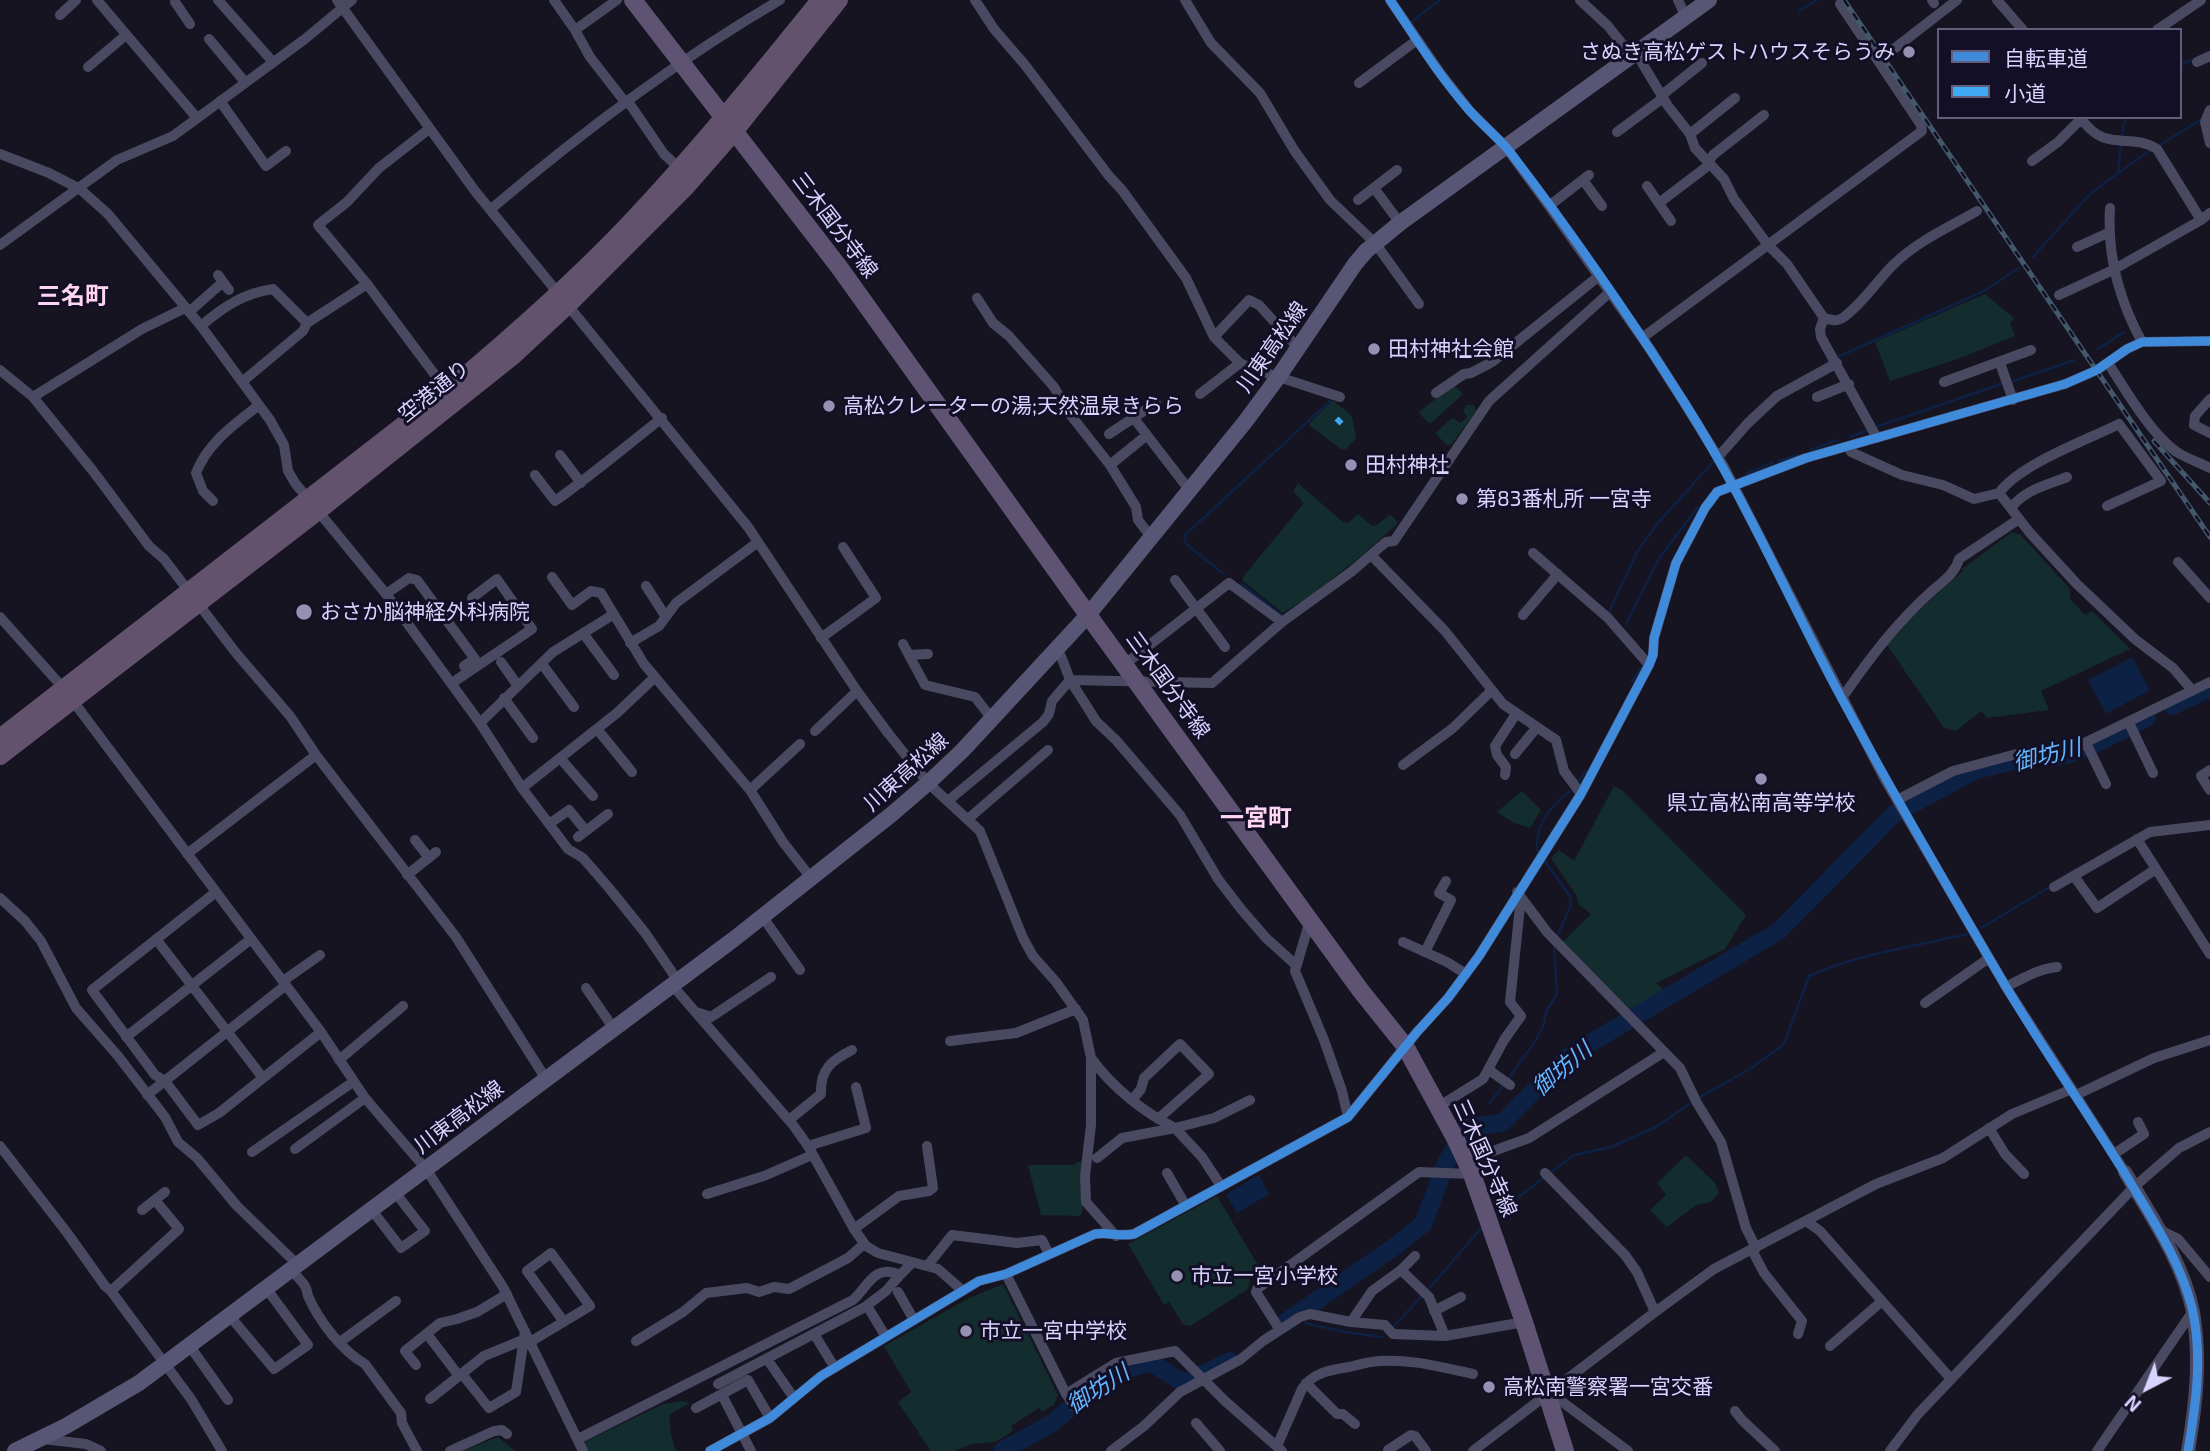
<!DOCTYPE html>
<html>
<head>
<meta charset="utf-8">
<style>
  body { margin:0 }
  #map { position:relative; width:2210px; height:1451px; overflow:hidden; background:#161421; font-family:"Exo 2","Noto Sans JP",sans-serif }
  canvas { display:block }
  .legend { position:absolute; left:1937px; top:28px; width:245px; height:91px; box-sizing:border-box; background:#130f26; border:2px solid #625e7d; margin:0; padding:9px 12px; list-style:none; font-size:21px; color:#d9d4ff }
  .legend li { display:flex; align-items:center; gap:14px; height:35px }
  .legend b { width:35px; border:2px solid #625e7d }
  .north { position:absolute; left:2112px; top:1353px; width:70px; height:70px; -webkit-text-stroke:5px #130f26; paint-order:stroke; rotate:222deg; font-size:19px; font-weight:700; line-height:28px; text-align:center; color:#d9d4ff }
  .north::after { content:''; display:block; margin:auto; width:24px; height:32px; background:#d9d4ff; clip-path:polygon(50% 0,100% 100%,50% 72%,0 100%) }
</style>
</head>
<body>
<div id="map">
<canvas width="2210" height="1451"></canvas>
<ul class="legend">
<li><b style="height:9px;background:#408adc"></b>自転車道</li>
<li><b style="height:9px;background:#3fa9f5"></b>小道</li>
</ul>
<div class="north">N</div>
</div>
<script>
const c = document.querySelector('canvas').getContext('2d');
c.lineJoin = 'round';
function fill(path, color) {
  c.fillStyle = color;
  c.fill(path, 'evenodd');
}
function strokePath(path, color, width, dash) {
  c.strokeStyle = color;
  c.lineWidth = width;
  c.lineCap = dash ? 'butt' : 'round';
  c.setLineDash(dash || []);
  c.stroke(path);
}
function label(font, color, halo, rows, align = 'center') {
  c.font = font + ' "Exo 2","Noto Sans JP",sans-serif';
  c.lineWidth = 6;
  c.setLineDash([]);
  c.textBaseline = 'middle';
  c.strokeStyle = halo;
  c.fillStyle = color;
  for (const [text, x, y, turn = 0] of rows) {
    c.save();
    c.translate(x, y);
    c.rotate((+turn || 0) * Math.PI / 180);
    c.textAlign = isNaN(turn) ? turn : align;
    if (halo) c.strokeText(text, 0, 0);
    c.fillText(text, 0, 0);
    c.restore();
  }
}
fill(new Path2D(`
  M1985,294l29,24 -4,6 5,12 -57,23 -68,22 -15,-39z
  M1454,385l9,9 -33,30 -11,-11 1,-2z
  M1332,401l3,1 17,14 4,22 -10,11 -4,1 -32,-24v-3z
  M1467,405h7l2,6 -25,34h-4l-10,-10 -1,-3 16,-14 9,5 6,-6 -4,-6z
  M1298,483l46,40h4l10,-9 13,11 4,1 13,-10 3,-1 6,6v3l-37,33 -51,40 -26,16 -40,-32v-4l60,-73 -1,-3 -9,-10z
  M2012,532l9,3 49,54v10l15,16 7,-4 38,38 -89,42 8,19 -62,8 -6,-7 -25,20 -12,-3 -57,-83 28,-31 48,-43 -1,-2z
  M1614,786l8,4 124,125 -21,34 -69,34 9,8 -34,20 -68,-69 28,-28 -12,-9 -3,-10 -25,-37 8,-8 15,11z
  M1522,791l19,19 -11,18 -18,-6 -15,-10z
  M1686,1155l29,28 4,10 -9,9 -14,3 -29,22 -17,-17 16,-15 -9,-12z
  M1085,1159l-2,49 -3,8 -39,-1 -13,-50h45z
  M1217,1196l45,76 -12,7 -2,10 -58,37 -7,-2 -14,-22 -5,3 -36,-61z
  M1003,1284l55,111 -4,10 -12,7 -3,-4 -28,18 2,5 -18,11 -23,2 -18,7h-23l-33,-49 13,-10 -27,-46 85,-48z
  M683,1401l7,2 -21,12 2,19 5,17h-88l-4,-9 79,-38z
  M498,1437l17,14h-52z`), '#132c2d');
fill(new Path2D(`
  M2132,657l18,33 -44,24 -18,-34z
  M1259,1175l10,19 -32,19 -11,-19z`), '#0d2144');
strokePath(new Path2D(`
  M1799,11l18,-11
  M1411,22l29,-22
  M2180,65l14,-6
  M2121,138l5,-21
  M2160,145l42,-26
  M2118,173l34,-24
  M2033,257l56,-62 29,-22 3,-28
  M2098,349l26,-17
  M1838,357l146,-66 35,-23
  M1825,363l7,-3
  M2011,382l63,-22
  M1876,427l128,-44
  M1850,437l19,-7
  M1810,450l28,-10
  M1779,461l19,-6
  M1746,474l26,-11
  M1224,574l-38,-30 -2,-8 147,-136
  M1242,584l40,32
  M1611,615l-2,-3 28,-60 20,-28 57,-63
  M1627,622l33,-65 38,-50
  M1632,682l11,-16
  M1578,782l8,-11
  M1537,851c-2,-27 13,-44 33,-60
  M1544,860l26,36 1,9 -14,31
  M1981,928l67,-40
  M1509,1078l27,-38 8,-16 2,-12 11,-18 -3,-48
  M1698,1098l52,-29 34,-25 25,-68c49,-22 107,-30 159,-42
  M1490,1103l14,-19
  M1550,1173l24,-18 37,-8 45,-20 36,-25
  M1495,1215l50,-38
  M1429,1289l52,-61
  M1305,1323l40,9 37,5
  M1395,1325l27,-29`), '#0d2144', 2.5);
strokePath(new Path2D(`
  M2172,706l38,-18
  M1284,1323l110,-76 29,-23 24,-63 22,-34 33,-4 68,-68 209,-124 115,-117 82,-44 56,-13h24l13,-3 26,-10 52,-26
  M1002,1451c15,-9 33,-17 48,-27 31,-23 62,-57 102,-61l32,20 46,-22`), '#0d2144', 18);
strokePath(new Path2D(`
  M97,0l100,118
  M218,0l55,62
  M337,0l138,191 273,336 109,164 31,42 40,50 52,48 43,107 10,18 23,26 27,38 8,38v67l-6,51 1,26 30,34
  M554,0l21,30
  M617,0l-42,30 15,27 35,45
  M975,0l19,29 31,36 84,111 13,14 64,88 28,59 26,26 11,5 89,29
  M1185,0l26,43 49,50 34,57 36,50 45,43 44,61
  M1390,0l51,74 29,37 35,35 44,60 101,143 35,55 39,63 160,311 122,209 119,185
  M1580,0l28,26 24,30
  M1678,0l8,17
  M1932,0l2,3
  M1997,0l26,30
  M175,2l15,22
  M60,15l16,-15
  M2157,30l44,-30
  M209,39l36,43
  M1890,52l67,-52
  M1636,53l32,53 22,28 5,14 29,31 10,20 34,46 19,19 37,54 -4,11 1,8 56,101
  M2197,62l13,-6
  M88,67l38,-32
  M1359,83l58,-43
  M1662,95l40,-32
  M627,100l37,54 16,15
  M220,101l46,65 20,-15
  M2210,110l-5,12 5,21
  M2080,117c26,38 48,14 77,32l44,71
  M429,129l-50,39 -32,34 -29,23 49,59 80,107
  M1617,132l46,-34
  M1690,134l45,-36
  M0,154l49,19 31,16 28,25 93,112 69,94 14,25 4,26 7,12 91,111 94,129 42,65 46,61 15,9 26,30 37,46 32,47
  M2032,161l26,-19 23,-23
  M1583,180l19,26
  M1647,186l24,35
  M1374,188l26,35
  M1358,200l39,-30
  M1659,203l46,-35 8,-13 51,-40
  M1549,206l40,-31
  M2110,208c-3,48 9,92 32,134
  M491,209c91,-77 186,-149 289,-209
  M0,245l117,-85 56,-24 132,-97 47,-39
  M2077,247l31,-14
  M218,275l11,15
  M2059,295l54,-25 88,-50 9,-7
  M977,298l16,25 16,13 45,51 15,26 41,52 26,42 2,13 13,17
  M189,312l34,-30
  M1824,318c8,2 13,4 20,-1 20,-15 32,-35 49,-52 23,-23 56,-38 84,-54
  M201,326c22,-19 43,-33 72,-37l34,34 60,-39
  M1214,337l35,-37 10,5 39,43
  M1642,338l280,-207 -1,-6 -81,-121
  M2000,363l13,37
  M2108,363c17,26 45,75 72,91 9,5 20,9 30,14
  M0,370l33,27 60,74 56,75 15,13 72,94 54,63 26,39 140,182 90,142
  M242,382l61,-51 4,-8
  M1944,382l87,-32
  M1436,393l28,-19 7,-1 21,-11 107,-86
  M1200,394l40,-31
  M33,397l109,-68 43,-21
  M1817,397l32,-13
  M2210,399l-15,17 -1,9 16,8
  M1133,417l57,74
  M1109,434l47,-31
  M1849,446l2,6 51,23 41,10 31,14 25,-6 31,40 46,50 60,57 37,28 19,22
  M560,455l21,28
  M1718,457l30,-34 29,-27 60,-33
  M1110,465l37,-30
  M535,475l20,26c37,-26 71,-55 107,-83
  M1999,493c21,-29 86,-52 120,-69l42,57 -54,25
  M213,501l-10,-10 -7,-18c12,-31 38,-48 63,-68
  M2011,508c13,-18 36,-23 56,-31
  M1533,553l75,65 41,47
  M1371,555l74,76 58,73 53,36 8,31 17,23
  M2178,562l32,36
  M552,577l20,28 19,-14 10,2 43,71 106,126 33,52 28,36
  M1175,580l50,67
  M646,586l20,31
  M386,594l23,-16 8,2 58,79 -11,7
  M1523,615l35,-41
  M0,617l64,72 257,343 44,66 61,71 77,118 80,164
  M583,633l31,42
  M821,638l55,-40 -33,-51
  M630,643l29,-17 17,-23 82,-61
  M903,644l22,41 50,12 17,22
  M1056,651l5,5 9,24 26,41 20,19 64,75 38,64 23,30 25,29 30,27
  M909,655l19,-1
  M501,662l17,24
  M542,664l32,43
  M1125,664l104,-81 53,39
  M452,683l80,-54 -35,-50 -25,19
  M504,698l29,40
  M1842,698c27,-39 54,-75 90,-107 11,-10 23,-17 27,-32l60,-40
  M480,723l73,-71 61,-38
  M2129,723l24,50
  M597,729l35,43
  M815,731l42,-40
  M2086,743l20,41
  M1515,754l22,-27
  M560,758l33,38
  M1403,765l50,-37 38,-37
  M2210,770l-9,6 9,14
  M1505,775l1,-8 -9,-12 -2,-9 21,-32
  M522,788l95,-75 38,-36
  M750,790l50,-46
  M949,800l94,-78 6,-8 3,-13 18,-21 142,3 70,-61 69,-50 35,-30 8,-1 95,-140 121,-109
  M1897,800l56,-29 71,-19 50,-4 136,-66
  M968,819l80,-69
  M549,824l20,-14 17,21
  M578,837l30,-23
  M2137,839l73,115
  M415,840l14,18
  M187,854l129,-99
  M407,875l29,-23
  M2074,876l23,32 59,-39
  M2054,887l96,-55 60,-7
  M216,892l-124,98 63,85 10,6 33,44 21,-12 102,-81
  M1517,892l30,40 133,136 17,35 24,39 25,86 10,20
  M0,898l25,23 16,20 35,67 42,48 47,61 13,25 19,16 40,48 60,58
  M762,916l38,54
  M1310,920l-15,51 29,69 18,51 6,26
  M156,939l107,139
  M1403,942l44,20 19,12
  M1425,952l26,-52 -12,-7 7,-12
  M283,981l37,-26
  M672,985l121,140 15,21 46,83 12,17 12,7 60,16 25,22
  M2006,987c17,-9 32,-18 51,-20
  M586,988l28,41
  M1925,1003l64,-45
  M696,1012l15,5 60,-40
  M126,1037l125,-98
  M950,1041l66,-8 60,-24
  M1091,1058c21,29 52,54 84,70l39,-10 36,-18
  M339,1060l64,-54
  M1489,1070l21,15
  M147,1095l139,-110
  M2076,1095l78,-37 56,-18
  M1132,1100l9,-11 3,-11 36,-34 29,30 -51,45
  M1438,1107l45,-28 21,-39 17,-24 -11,-14 11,-105
  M789,1120l32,-26c-1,-25 11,-34 31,-44
  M1989,1128l16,26 19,20
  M0,1146l68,88 37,52 6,5
  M808,1146l58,-18 -10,-41
  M295,1149l70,-51
  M252,1152l101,-70
  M2114,1154l30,-20 -6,-12
  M1097,1158l25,-20 53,-10 27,29 19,29
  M1466,1161l63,-23 135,-86
  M1167,1173l19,33
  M1545,1173l80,82 12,17 18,40
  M707,1194l57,-18 48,-21
  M155,1200l24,29 -68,62 80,108 31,52
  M371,1209l30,39 24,-17 -31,-40
  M142,1210l23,-18
  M1806,1221l14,10 131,148
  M854,1229l45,-33 30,-5 4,-3 -6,-42
  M2160,1230l18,9 32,38
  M1752,1250l12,23 38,48 -4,13
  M928,1265l24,-30 65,8 25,-3 7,14
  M290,1269c5,5 11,11 15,17 2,4 2,6 3,10 11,25 34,55 57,68l36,49 1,10 15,28
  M1401,1270l28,27 16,39
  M1006,1274l60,120 50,-31 59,-12 50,50 57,50
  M898,1292l16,28
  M869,1309l17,28
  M1434,1311l27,-14
  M229,1315l45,54 34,-24 -42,-57
  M1351,1322l21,-31 29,-21 14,-14
  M1280,1330l-24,-38 1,-3 162,-117 53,2
  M427,1334l32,42
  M816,1337l19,31
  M636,1341l47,-29 23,-19 41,-5 12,4 15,-5 15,2 59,-31 16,-14
  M340,1342l56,-41
  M530,1342l60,-36 -39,-53 -24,18 37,51
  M189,1345l39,55
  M1830,1346l51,-44
  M767,1359l27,39
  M416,1365l-11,-14 35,-28 17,-4 20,-7 30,-18
  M462,1374l27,34 27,-16 9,-61
  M1306,1383l31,31h6l12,10
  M718,1384l147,-77 21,-16 14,-16
  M1066,1394l11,16
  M1547,1394l14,7 67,50
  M722,1395l29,56
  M430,1399l54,-43 39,-16
  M696,1408l52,-28 22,38
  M1735,1411l7,9 33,31
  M1196,1423l24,28
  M43,1439l43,5 15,7
  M578,1439l275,-139c15,-13 21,-37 47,-25l12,-12
  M1277,1446l25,-57c11,-17 29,-19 47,-22 7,-1 14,-4 22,-5 33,-5 70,5 102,12
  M1388,1450l23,-15 4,1 11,15
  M450,1451l44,-20 8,-1 5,4
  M710,1451l60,-33 51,-42 158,-95 27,-7 89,-40c14,-2 25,3 39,0l214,-117 69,-85 31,-34 31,-42 102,-162 68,-129 4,-10 1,-17 22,-75 29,-55 12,-16 89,-34 259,-74 32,-14 30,-21 15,-7 68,-1
  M1111,1451l33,-25 36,-34 61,-33 22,-18 37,-24 10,-3 41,8 34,3 8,9 52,2 79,-14
  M1473,1451l182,-139 59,-43 162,-85 67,-26 69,-44 60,-25
  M1890,1451l28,-37 216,-227 45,-39 31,-16
  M2097,1451l96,-140`), '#4a4962', 10);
strokePath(new Path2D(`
  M2125,1172c26,44 58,90 68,140 8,47 3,92 -5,139`), '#4a4962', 14);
strokePath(new Path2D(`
  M15,1451l51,-25 73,-43 595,-444 158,-125 36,-31 34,-32 126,-136 157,-193 34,-46 76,-112 11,-13 34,-28 309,-223`), '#575674', 16);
strokePath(new Path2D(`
  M633,0l206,267 249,348 273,376 44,55 50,92 17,36 52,148 41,129`), '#5e5373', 18);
strokePath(new Path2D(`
  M0,738l447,-347c62,-52 124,-106 180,-165 68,-72 131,-149 193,-226
  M0,756l318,-245 195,-155 56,-52 115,-115 50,-57 105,-132`), '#62526e', 18);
const rail = new Path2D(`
  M1844,0l366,537
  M2154,441l56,62`);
strokePath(rail, '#43596b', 5);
strokePath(rail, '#130f26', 2.5, [8]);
strokePath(new Path2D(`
  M1337,423l4,-4`), '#3fa9f5', 7, [14, 7]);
strokePath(new Path2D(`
  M1390,0c25,37 49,76 79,110 13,15 29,27 41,42 62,81 120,165 174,250 58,91 101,189 151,284 53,99 110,197 167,294 41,70 89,137 131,207 23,38 48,77 59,121 11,47 4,96 -4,143
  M710,1451l60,-33 51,-42 158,-95 27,-7 89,-40c14,-2 25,3 39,0l214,-117 69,-85 31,-34 31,-42 102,-162 68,-129 4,-10 1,-17 22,-75 29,-55 12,-16 89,-34 259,-74 32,-14 30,-21 15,-7 68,-1`), '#408adc', 9);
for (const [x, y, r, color] of [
  [1909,52,7,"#9591b1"],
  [1374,349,7,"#9591b1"],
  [829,406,7,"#9591b1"],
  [1351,465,7,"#9591b1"],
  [1462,499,7,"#9591b1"],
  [304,612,9,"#9591b1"],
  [1761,779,7,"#9591b1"],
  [1177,1276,7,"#9591b1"],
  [966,1331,7,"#9591b1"],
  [1489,1387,7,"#9591b1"]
]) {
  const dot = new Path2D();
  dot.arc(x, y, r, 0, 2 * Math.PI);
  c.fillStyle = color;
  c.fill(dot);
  strokePath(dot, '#130f26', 2.5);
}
label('21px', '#d9d4ff', '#130f26', [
  ["さぬき高松ゲストハウスそらうみ",1895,52,"right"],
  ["田村神社会館",1388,349],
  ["高松クレーターの湯;天然温泉きらら",843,406],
  ["田村神社",1365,465],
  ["第83番札所 一宮寺",1476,499],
  ["おさか脳神経外科病院",320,612],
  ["県立高松南高等学校",1761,803,"center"],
  ["市立一宮小学校",1191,1276],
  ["市立一宮中学校",980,1331],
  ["高松南警察署一宮交番",1503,1387]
], 'left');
label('21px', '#d9d4ff', '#130f26', [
  ["三木国分寺線",835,225,53],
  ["川東高松線",1272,347,-55],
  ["空港通り",434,391,-39],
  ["三木国分寺線",1168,685,54],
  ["川東高松線",906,772,-42],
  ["川東高松線",459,1117,-37],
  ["三木国分寺線",1485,1158,66]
]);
label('italic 23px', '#62b6ff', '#130f26', [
  ["御坊川",2047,755,-14],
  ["御坊川",1562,1069,-40],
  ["御坊川",1098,1389,-33]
]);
label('bold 24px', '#ffd6f0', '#130f26', [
  ["三名町",73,296],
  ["一宮町",1256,818]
]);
</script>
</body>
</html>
